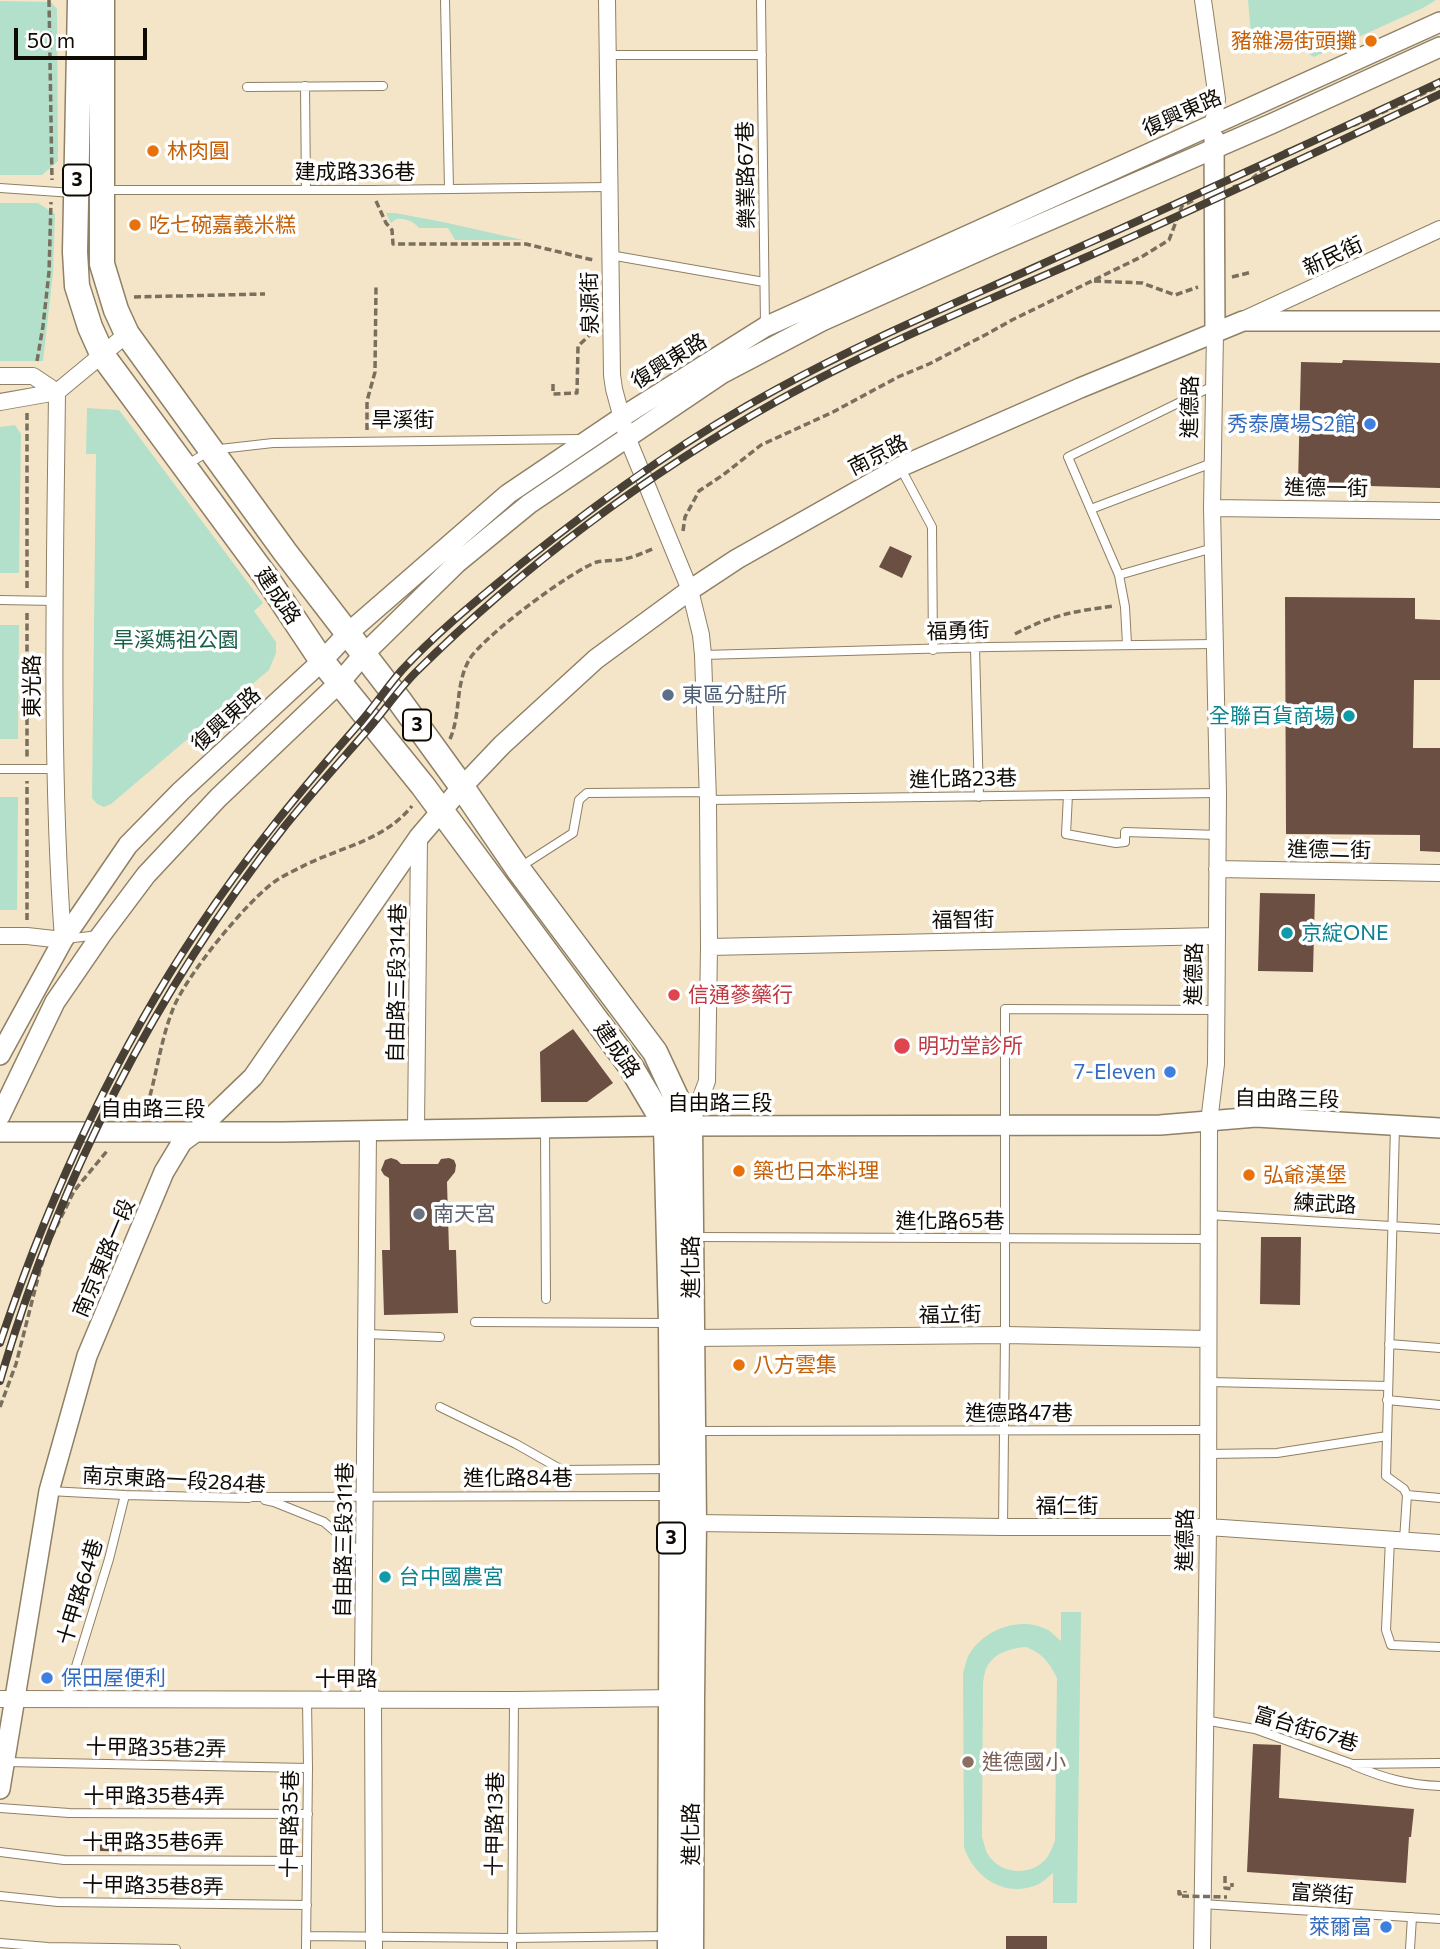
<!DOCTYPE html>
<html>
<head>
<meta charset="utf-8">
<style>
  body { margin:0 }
  #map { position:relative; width:1440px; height:1949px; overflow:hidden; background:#f5e5c8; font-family:Commissioner,sans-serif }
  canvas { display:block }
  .scale { position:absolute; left:14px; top:28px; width:133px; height:32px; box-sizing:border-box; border:4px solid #0f0a03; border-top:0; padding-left:9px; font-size:21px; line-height:24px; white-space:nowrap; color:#0f0a03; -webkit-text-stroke:5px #fff; paint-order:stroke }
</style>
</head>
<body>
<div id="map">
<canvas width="1440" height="1949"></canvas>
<div class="scale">50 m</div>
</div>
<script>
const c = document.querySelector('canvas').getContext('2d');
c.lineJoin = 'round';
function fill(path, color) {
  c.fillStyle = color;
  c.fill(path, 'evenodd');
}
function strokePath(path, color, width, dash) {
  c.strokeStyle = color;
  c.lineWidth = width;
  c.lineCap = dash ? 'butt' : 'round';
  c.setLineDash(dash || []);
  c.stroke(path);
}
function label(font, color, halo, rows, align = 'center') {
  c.font = font + ' Commissioner,"Noto Sans TC",sans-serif';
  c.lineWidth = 7;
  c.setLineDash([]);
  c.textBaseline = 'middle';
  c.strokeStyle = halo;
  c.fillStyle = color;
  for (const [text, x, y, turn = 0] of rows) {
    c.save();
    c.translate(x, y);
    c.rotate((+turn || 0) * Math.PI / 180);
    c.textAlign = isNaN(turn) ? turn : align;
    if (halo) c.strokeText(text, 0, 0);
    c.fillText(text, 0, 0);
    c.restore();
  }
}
fill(new Path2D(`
  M1248,0h188l-13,8 -109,49c-19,-12 -40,-14 -62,-12z
  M0,1l51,1 6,7 1,152 -16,14h-42z
  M0,203h38l17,11 -2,59 -10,88h-43z
  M386,213h9l48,9 80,18h-68l-7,-12h-29c-6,-7 -14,-10 -23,-9l-5,4z
  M87,408l32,2 144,193 -9,8 22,31v11l-7,17 -158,134 -7,3 -7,-3 -5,-6 4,-344h-10z
  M15,425l6,9 -2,139h-19v-146z
  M0,625h19l-1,114h-18z
  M0,797h18l-1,113h-17z
  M1061,1612h20l-4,291h-24v-30c-5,4 -9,8 -14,11 -33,15 -65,-6 -75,-37l-1,-173c2,-7 3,-15 7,-21 16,-25 52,-37 78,-23 5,3 9,8 13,11zM1026,1647c17,7 23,15 31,31l-2,163c-3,6 -5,14 -10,19 -16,17 -46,14 -58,-7 -2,-4 -3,-11 -5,-16l1,-154c1,-6 2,-14 5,-18 8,-13 24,-17 38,-18z`), '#b2e0ca');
fill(new Path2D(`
  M1343,360l97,3v125l-142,-4 3,-122 41,1z
  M890,546l22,10 -10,22 -23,-11z
  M1285,597l130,1v21l25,1v60h-26l-1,68h27v104l-20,-1v-16l-134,-1z
  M1260,893l55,1 -2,78 -55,-1z
  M573,1029l40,54 -26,19h-46l-1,-50z
  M391,1158l6,2 4,4h37l3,-5 8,-1 5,2 2,5 -1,7 -8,10 2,68h7l2,63 -74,2 -2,-65h8l-1,-72 -5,-3 -3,-5 4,-10z
  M1261,1237h40l-1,68 -40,-1z
  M1253,1744l28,1 -2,53 135,11 -3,28h-2l-3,46 -159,-11z
  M100,1835h38v17l-38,-1z
  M1006,1936h41v13h-41z`), '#6a4f42');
const service = new Path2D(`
  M445,0l4,189
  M761,0l4,326
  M608,55h154
  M305,86l1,104
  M247,87l136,-1
  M0,188l73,5
  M105,190h266l238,-3
  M610,255l154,27
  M188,464l23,-14 62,-7 307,-4
  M900,467l32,60 1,123
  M1091,509l121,-46
  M1119,575l94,-27
  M0,600l55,1
  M1127,644l-2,-37 -6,-32 -51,-118 145,-71
  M975,648l4,149
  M703,655l287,-8 225,-3
  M0,769h55
  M1068,795l-2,39 50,9 9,-1v-10l93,3
  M708,800l510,-7
  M520,867l53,-34 6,-33 8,-7 121,-1
  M66,939l32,-4
  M1395,1126l-9,350 18,13 3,6 -3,45
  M545,1129l1,170
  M1209,1215l231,14
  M694,1237l515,2
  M475,1322l193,1
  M367,1334l73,3
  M1389,1344l51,4
  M1209,1382l179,4
  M1387,1400l53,5
  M440,1407l76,37 46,26 108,-1
  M697,1431l511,-1
  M1208,1454l69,-1 110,-17
  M49,1491l76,4 124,3
  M1407,1495l33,3
  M245,1497l423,-1
  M265,1500l9,2 50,20 41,35
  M1003,1527l2,-192v-326l211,1
  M1390,1539l-4,91 5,15 49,2
  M66,1699l43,-140 16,-64
  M1204,1720l51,9 97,35 88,-1
  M6,1762l302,6
  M1355,1766c29,12 53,19 85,20
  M0,1808l69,5 239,1
  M0,1852l64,8 243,1
  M0,1896l58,6 249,3
  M1202,1904l238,15
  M306,1936l205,2 156,-2
  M0,1943l48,4 128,2
  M306,1949l2,-181 -1,-68
  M512,1949l2,-249
  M1410,1949l2,-32`);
const minor = new Path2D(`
  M607,0l5,375 2,14 13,48 63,153 11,45 2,20 5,145 1,147 -2,134 -17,46
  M1203,0l14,99 -4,25
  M1245,319l195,-90
  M0,376h33l24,16
  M0,402l57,-10
  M1212,508l228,3
  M1217,869l223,4
  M0,936h27l36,4c-13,-182 -8,-365 -6,-548l70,-58
  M709,947l508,-11
  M416,1129l3,-292
  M368,1131l-5,541 10,28 1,249
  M692,1338l313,-3 203,4
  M694,1523l309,4h205l232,16
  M0,1699l514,1 166,-2
  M1202,1949l6,-422 1,-405 7,-58 2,-271 -6,-285 3,-175`);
const tertiary = new Path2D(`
  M1214,138l1,195
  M0,1055l63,-115 65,-95 53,-54 141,-130 26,-28 160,-139 114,-77 143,-90 675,-305
  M0,1116l55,-114 46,-67 45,-60 72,-77 122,-116 24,-28 93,-91 72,-59 194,-131 99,-52 168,-75 281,-122 169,-77
  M0,1132h282l384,-6 494,-1 96,-8 184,11
  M0,1789l49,-298 38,-135 77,-184 18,-30 15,-11 56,-54 166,-240 43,-50 40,-42 94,-86 94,-69 47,-31 163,-92 180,-79 163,-67h197`);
const primary = new Path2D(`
  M80,0l-5,252 2,34 13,41 13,29 163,221 56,84 101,125 208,281 35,59 5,197 1,146 -2,480
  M102,0v264l14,46 11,24 158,218 114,148 63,87 56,82 137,183 35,75 4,396 -2,175 -1,251`);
strokePath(service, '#8f8066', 10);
strokePath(minor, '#8f8066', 18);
strokePath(tertiary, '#8f8066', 22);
strokePath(primary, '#8f8066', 27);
strokePath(new Path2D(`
  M49,0l3,180
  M1233,187l14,-4 36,-31 74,-28 83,-38
  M376,201l10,22 6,7 1,14h133l67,16v2
  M1232,277l20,-5
  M1094,281l48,2 33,12 23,-8
  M134,297l131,-3
  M37,361l6,-35 6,-54 2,-70
  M553,384v10l24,-1 1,-47 15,-14
  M367,430v-29l8,-29 1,-86
  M683,531l2,-14 14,-26 24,-16 38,-30 72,-33 65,-35 31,-13 58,-30 25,-14 131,-64 26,-16 13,-34 14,-7
  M27,588v-175
  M27,613v146
  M1015,634c36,-19 60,-23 99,-28
  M450,739c11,-25 5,-54 19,-79 12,-22 103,-90 128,-98 9,-2 19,-1 27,-3 11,-2 21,-7 31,-11
  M27,920v-139
  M139,1113l9,-10c9,-31 13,-64 25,-94 12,-32 75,-110 104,-129 9,-6 19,-10 28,-15 39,-19 78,-24 107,-59
  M0,1407l16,-43 24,-94 9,-28 25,-51 33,-40
  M1225,1876v12l7,1v-6
  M1179,1890v4l6,-1v-2`), '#796f5e', 3.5, [7, 3.5]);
strokePath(service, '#fff', 8);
strokePath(minor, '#fff', 16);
strokePath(tertiary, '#fff', 19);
strokePath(primary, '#fff', 24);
const rail = new Path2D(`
  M0,1343c49,-146 113,-286 198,-414 48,-73 103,-139 160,-204 16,-18 29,-38 44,-55 36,-39 79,-73 120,-107 80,-64 164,-125 255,-174 85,-47 174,-84 263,-124 133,-60 267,-120 400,-183
  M0,1381c58,-201 156,-391 285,-555 25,-31 52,-61 79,-92 18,-20 33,-43 52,-62 107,-106 231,-198 363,-272 97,-54 201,-96 303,-141 120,-53 239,-109 358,-165`);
strokePath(rail, '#484034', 8);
strokePath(rail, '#fff', 5, [16]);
strokePath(new Path2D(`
  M1182,1896l45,1`), '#796f5e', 3.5, [7, 3.5]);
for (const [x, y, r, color] of [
  [1371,41,7,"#e8710a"],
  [153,151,7,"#e8710a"],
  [135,225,7,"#e8710a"],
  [1370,424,7,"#3f7fe0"],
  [668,695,7,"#5c6f8a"],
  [1349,716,7,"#0f9aa8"],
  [1287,933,7,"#0f9aa8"],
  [674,995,7,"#e0444e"],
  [902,1046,9,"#e0444e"],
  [1170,1072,7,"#3f7fe0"],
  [739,1171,7,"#e8710a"],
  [1249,1175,7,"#e8710a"],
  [419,1214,7,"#6b7280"],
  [739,1365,7,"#e8710a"],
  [385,1577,7,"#0f9aa8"],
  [47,1678,7,"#3f7fe0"],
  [968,1762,7,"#8d6e63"],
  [1386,1927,7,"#3f7fe0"]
]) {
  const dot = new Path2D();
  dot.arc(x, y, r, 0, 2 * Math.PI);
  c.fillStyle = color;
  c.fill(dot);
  strokePath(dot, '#fff', 2.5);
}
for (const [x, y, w] of [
  [77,180,28],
  [417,725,28],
  [671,1538,28]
]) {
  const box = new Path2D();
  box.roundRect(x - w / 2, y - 15.5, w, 31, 5);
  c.fillStyle = '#fff';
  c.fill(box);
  strokePath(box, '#0f0a03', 2);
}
label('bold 19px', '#0f0a03', null, [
  ["3",77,180],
  ["3",417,725],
  ["3",671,1538]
]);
label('21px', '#c56008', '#fff', [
  ["豬雜湯街頭攤",1357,41,"right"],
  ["林肉圓",167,151],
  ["吃七碗嘉義米糕",149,225],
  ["築也日本料理",753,1171],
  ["弘爺漢堡",1263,1175],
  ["八方雲集",753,1365]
], 'left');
label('21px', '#0f0a03', '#fff', [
  ["復興東路",1182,113,-24],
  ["建成路336巷",355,172],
  ["樂業路67巷",746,175,-91],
  ["新民街",1333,256,-25],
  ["泉源街",590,303,-91],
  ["復興東路",669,361,-32],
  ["進德路",1190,407,-89],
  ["旱溪街",403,420],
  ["南京路",878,455,-27],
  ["進德一街",1326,488,1],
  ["建成路",278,596,56],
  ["福勇街",958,631,-2],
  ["東光路",32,686,-90],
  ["復興東路",226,719,-42],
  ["進化路23巷",963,779,-1],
  ["進德二街",1329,850,1],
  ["福智街",963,920,-1],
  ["進德路",1194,974,-89],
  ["自由路三段314巷",397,983,-89],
  ["建成路",617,1050,55],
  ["自由路三段",1287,1099,1],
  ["自由路三段",720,1103],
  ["自由路三段",153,1109],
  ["練武路",1325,1204,3],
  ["進化路65巷",950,1221],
  ["南京東路一段",104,1258,-67],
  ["進化路",691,1267,-90],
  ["福立街",950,1315,-1],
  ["進德路47巷",1019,1413],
  ["進化路84巷",518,1478],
  ["南京東路一段284巷",174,1480,3],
  ["福仁街",1067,1506],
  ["自由路三段311巷",344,1540,-89],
  ["進德路",1185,1540,-89],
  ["十甲路64巷",80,1592,-73],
  ["十甲路",346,1679],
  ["富台街67巷",1306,1729,17],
  ["十甲路35巷2弄",156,1748,1],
  ["十甲路35巷4弄",154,1796],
  ["十甲路35巷",290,1824,-89],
  ["十甲路13巷",495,1824,-89],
  ["進化路",691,1834,-90],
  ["十甲路35巷6弄",153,1842],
  ["十甲路35巷8弄",153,1886,1],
  ["富榮街",1322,1894,4]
]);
label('21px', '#366cbe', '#fff', [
  ["秀泰廣場S2館",1356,424],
  ["7-Eleven",1156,1072],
  ["保田屋便利",61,1678,"left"],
  ["萊爾富",1372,1927]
], 'right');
label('21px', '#176146', '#fff', [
  ["旱溪媽祖公園",176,640]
]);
label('21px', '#4e5e75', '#fff', [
  ["東區分駐所",682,695]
], 'left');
label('21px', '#0d838f', '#fff', [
  ["全聯百貨商場",1335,716,"right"],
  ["京綻ONE",1301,933],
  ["台中國農宮",399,1577]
], 'left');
label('21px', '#be3a42', '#fff', [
  ["信通蔘藥行",688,995],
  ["明功堂診所",918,1046]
], 'left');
label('21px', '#5b616d', '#fff', [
  ["南天宮",433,1214]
], 'left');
label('21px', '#785e54', '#fff', [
  ["進德國小",982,1762]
], 'left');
</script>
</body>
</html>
